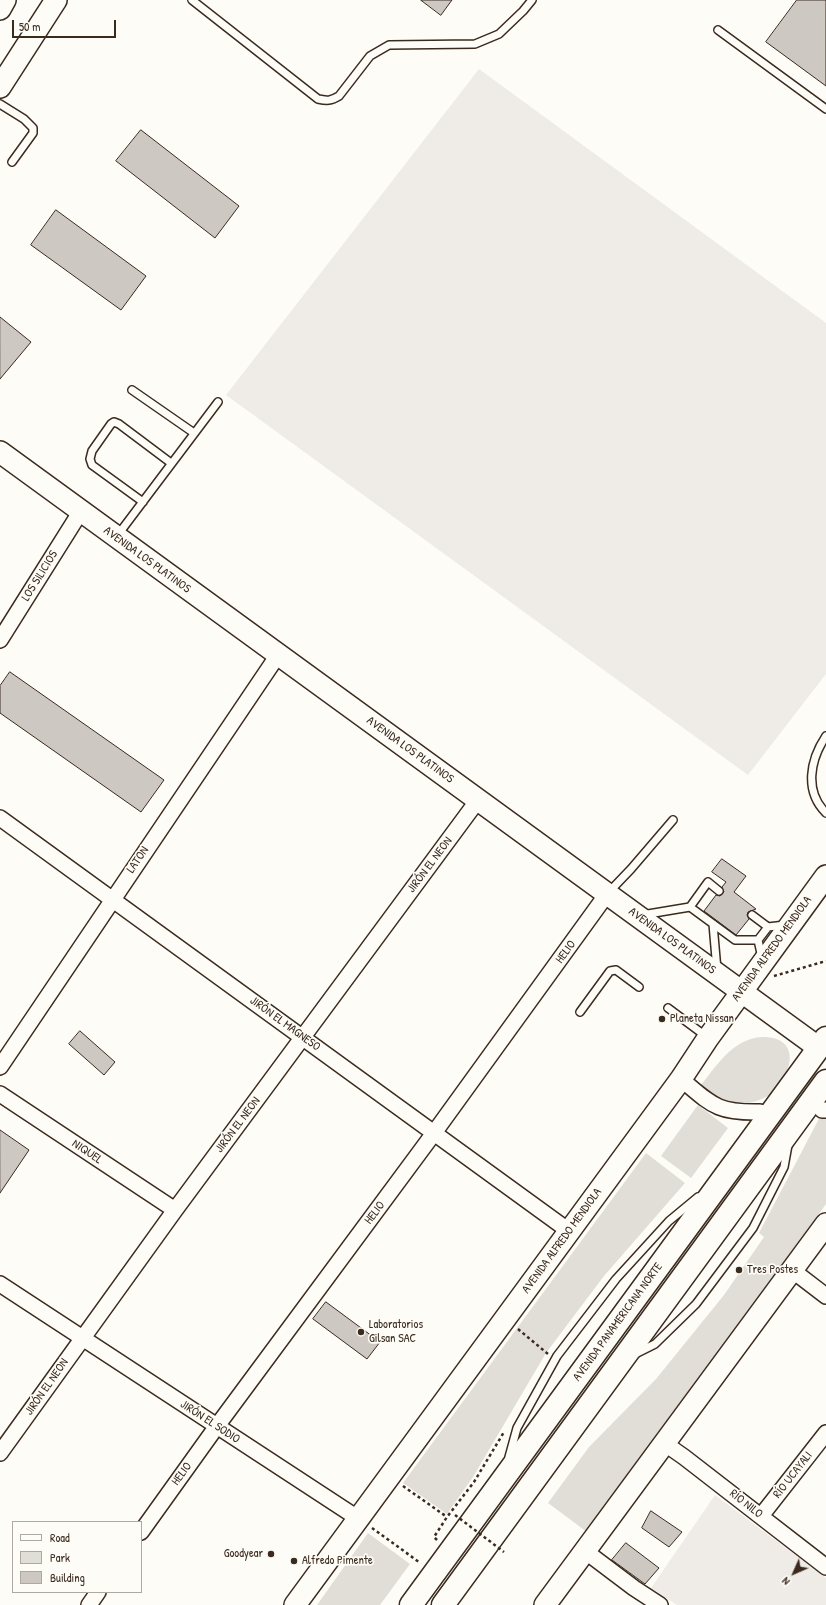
<!DOCTYPE html>
<html>
<head>
<meta charset="utf-8">
<style>
  body { margin:0 }
  #map { position:relative; width:826px; height:1605px; overflow:hidden; background:#fdfcf7; font-family:"Patrick Hand",sans-serif }
  canvas { display:block }
  .legend { position:absolute; left:12px; top:1521px; width:130px; height:72px; box-sizing:border-box; background:#fdfcf7; border:1px solid #afa8a0; margin:0; padding:5px 7px; list-style:none; font-size:12px; color:#3b2a1e }
  .legend li { display:flex; align-items:center; gap:8px; height:20px }
  .legend b { width:20px; border:1px solid #afa8a0 }
  .north { position:absolute; left:774px; top:1553px; width:40px; height:40px; -webkit-text-stroke:3px #fdfcf7; paint-order:stroke; rotate:225deg; font-size:11px; font-weight:700; line-height:16px; text-align:center; color:#3b2a1e }
  .north::after { content:''; display:block; margin:auto; width:14px; height:18px; background:#3b2a1e; clip-path:polygon(50% 0,100% 100%,50% 72%,0 100%) }
  .scale { position:absolute; left:12px; top:20px; width:104px; height:18px; box-sizing:border-box; border:2px solid #3b2a1e; border-top:0; padding-left:5px; font-size:12px; line-height:14px; white-space:nowrap; color:#3b2a1e; -webkit-text-stroke:3px #fdfcf7; paint-order:stroke }
</style>
</head>
<body>
<div id="map">
<canvas width="826" height="1605"></canvas>
<ul class="legend">
<li><b style="height:5px;background:#fdfcf7"></b>Road</li>
<li><b style="height:11px;background:#e1ded7"></b>Park</li>
<li><b style="height:11px;background:#cdc8c2"></b>Building</li>
</ul>
<div class="north">N</div>
<div class="scale">50 m</div>
</div>
<script>
const c = document.querySelector('canvas').getContext('2d');
c.lineJoin = 'round';
function fill(path, color) {
  c.fillStyle = color;
  c.fill(path, 'evenodd');
}
function strokePath(path, color, width, dash) {
  c.strokeStyle = color;
  c.lineWidth = width;
  c.lineCap = dash ? 'butt' : 'round';
  c.setLineDash(dash || []);
  c.stroke(path);
}
function label(font, color, halo, rows, align = 'center') {
  c.font = font + ' "Patrick Hand",sans-serif';
  c.lineWidth = 3.5;
  c.setLineDash([]);
  c.textBaseline = 'middle';
  c.strokeStyle = halo;
  c.fillStyle = color;
  for (const [text, x, y, turn = 0] of rows) {
    c.save();
    c.translate(x, y);
    c.rotate((+turn || 0) * Math.PI / 180);
    c.textAlign = isNaN(turn) ? turn : align;
    if (halo) c.strokeText(text, 0, 0);
    c.fillText(text, 0, 0);
    c.restore();
  }
}
fill(new Path2D(`
  M479,69l347,254v351l-78,101 -522,-380z
  M715,1495l111,83v27h-149l-26,-17z`), '#efece7');
fill(new Path2D(`
  M761,1037c6,0 12,0 18,3 21,11 7,39 -5,51 -11,11 -32,15 -46,11 -10,-3 -18,-11 -27,-17 17,-21 31,-45 60,-48z
  M698,1105l30,23 -37,50 -30,-22z
  M826,1114v90l-239,328 -39,-29 41,-56 67,-68 68,-84 40,-58 -5,-4 62,-118z
  M646,1153l39,30 -81,93 -58,77 -73,124 -26,37 -44,-31z
  M368,1533l42,31 -30,41h-63z`), '#e1ded7');
const building = new Path2D(`
  M421,0h31l-11,15z
  M797,0h29v86l-60,-44z
  M141,130l98,76 -24,32 -99,-77z
  M56,210l90,66 -25,34 -90,-65z
  M0,317l31,25 -31,37z
  M10,672l154,108 -23,32 -141,-99v-27z
  M722,859l24,17 -12,16 22,17 -8,3 -1,3 2,4 -13,16 -32,-24 12,-16 4,1 4,-4 -2,-5 4,-5 -14,-10z
  M80,1031l35,31 -11,13 -35,-31z
  M0,1130l29,20 -29,43z
  M326,1302l54,40 -13,17 -54,-40z
  M651,1511l31,21 -13,15 -27,-19z
  M626,1543l33,25 -14,16 -33,-24z`);
fill(building, '#cdc8c2');
strokePath(building, '#3b2a1e', 1);
const lane = new Path2D(`
  M192,0l126,99c9,2 13,2 21,-3l31,-40 19,-11 86,-1 24,-10 24,-23 9,-11
  M718,30l108,79
  M0,104l24,15 9,9v5l-21,29
  M132,390l62,43
  M143,502l-51,-37 -2,-6 2,-8 19,-27 3,-2 5,2 52,39
  M117,536l101,-134
  M826,736c-16,24 -22,55 0,77
  M608,893l23,-24 42,-49
  M690,907l45,33h23
  M642,915l48,-8 18,-25 11,9
  M752,915l16,12
  M713,924l4,46
  M762,958l-4,-18 10,-13 17,-2
  M668,1008l39,29
  M580,1012l30,-41 6,-1 23,17
  M635,1354l20,-10 41,-40 57,-76 31,-61 4,-22
  M509,1457l8,-29 40,-72 59,-77 53,-58 29,-24`);
const street = new Path2D(`
  M0,640l81,-129
  M0,818l569,413
  M0,1067l278,-412
  M681,1079c31,26 36,34 79,33
  M0,1094l175,116
  M822,1110h4
  M792,1270l34,26
  M0,1284l359,235
  M664,1443l20,14 142,110
  M0,1453l175,-243 303,-410
  M761,1516l65,-83
  M141,1532l76,-106 217,-293 173,-239
  M585,1551l49,37 26,17
  M89,1605l9,-13`);
const secondary = new Path2D(`
  M0,9l5,-9
  M0,87l56,-87
  M0,452l819,596
  M295,1605l386,-526 27,-41 118,-162
  M545,1605l281,-381`);
const highway = new Path2D(`
  M411,1605l415,-567
  M443,1605l383,-524`);
strokePath(lane, '#3b2a1e', 10);
strokePath(street, '#3b2a1e', 18);
strokePath(secondary, '#3b2a1e', 24);
strokePath(highway, '#3b2a1e', 25);
strokePath(new Path2D(`
  M774,976l52,-15
  M518,1329l30,25
  M403,1486l44,31
  M372,1528l47,34
  M437,1540l-3,-3 13,-20 27,-35 30,-50`), '#3b2a1e', 2.5, [3, 3]);
strokePath(lane, '#fdfcf7', 7);
strokePath(street, '#fdfcf7', 15);
strokePath(secondary, '#fdfcf7', 21);
strokePath(highway, '#fdfcf7', 22);
strokePath(new Path2D(`
  M455,1515l49,37`), '#3b2a1e', 2.5, [3, 3]);
for (const [x, y, r, color] of [
  [662,1019,4,"#3b2a1e"],
  [739,1270,4,"#3b2a1e"],
  [361,1332,4,"#3b2a1e"],
  [271,1554,4,"#3b2a1e"],
  [294,1561,4,"#3b2a1e"]
]) {
  const dot = new Path2D();
  dot.arc(x, y, r, 0, 2 * Math.PI);
  c.fillStyle = color;
  c.fill(dot);
  strokePath(dot, '#fdfcf7', 1.5);
}
label('12px', '#3b2a1e', '#fdfcf7', [
  ["AVENIDA LOS PLATINOS",147,560,36],
  ["LOS SILICIOS",40,576,-58],
  ["AVENIDA LOS PLATINOS",410,750,36],
  ["LATON",138,860,-56],
  ["JIRÓN EL NEON",430,865,-53],
  ["AVENIDA LOS PLATINOS",672,941,36],
  ["AVENIDA ALFREDO MENDIOLA",772,949,-54],
  ["HELIO",566,952,-54],
  ["JIRÓN EL MAGNESO",285,1024,36],
  ["JIRÓN EL NEON",238,1125,-53],
  ["NIQUEL",87,1152,34],
  ["HELIO",375,1213,-53],
  ["AVENIDA ALFREDO MENDIOLA",562,1241,-54],
  ["AVENIDA PANAMERICANA NORTE",618,1322,-54],
  ["JIRÓN EL NEON",47,1387,-55],
  ["JIRÓN EL SODIO",210,1422,33],
  ["HELIO",182,1474,-54],
  ["RÍO UCAYALI",793,1475,-52],
  ["RÍO NILO",746,1504,38]
]);
label('12px', '#3b2a1e', '#fdfcf7', [
  ["Planeta Nissan",670,1019],
  ["Tres Postes",747,1270],
  ["Laboratorios",369,1325],
  ["Gilsan SAC",369,1339],
  ["Goodyear",263,1554,"right"],
  ["Alfredo Pimente",302,1561]
], 'left');
</script>
</body>
</html>
